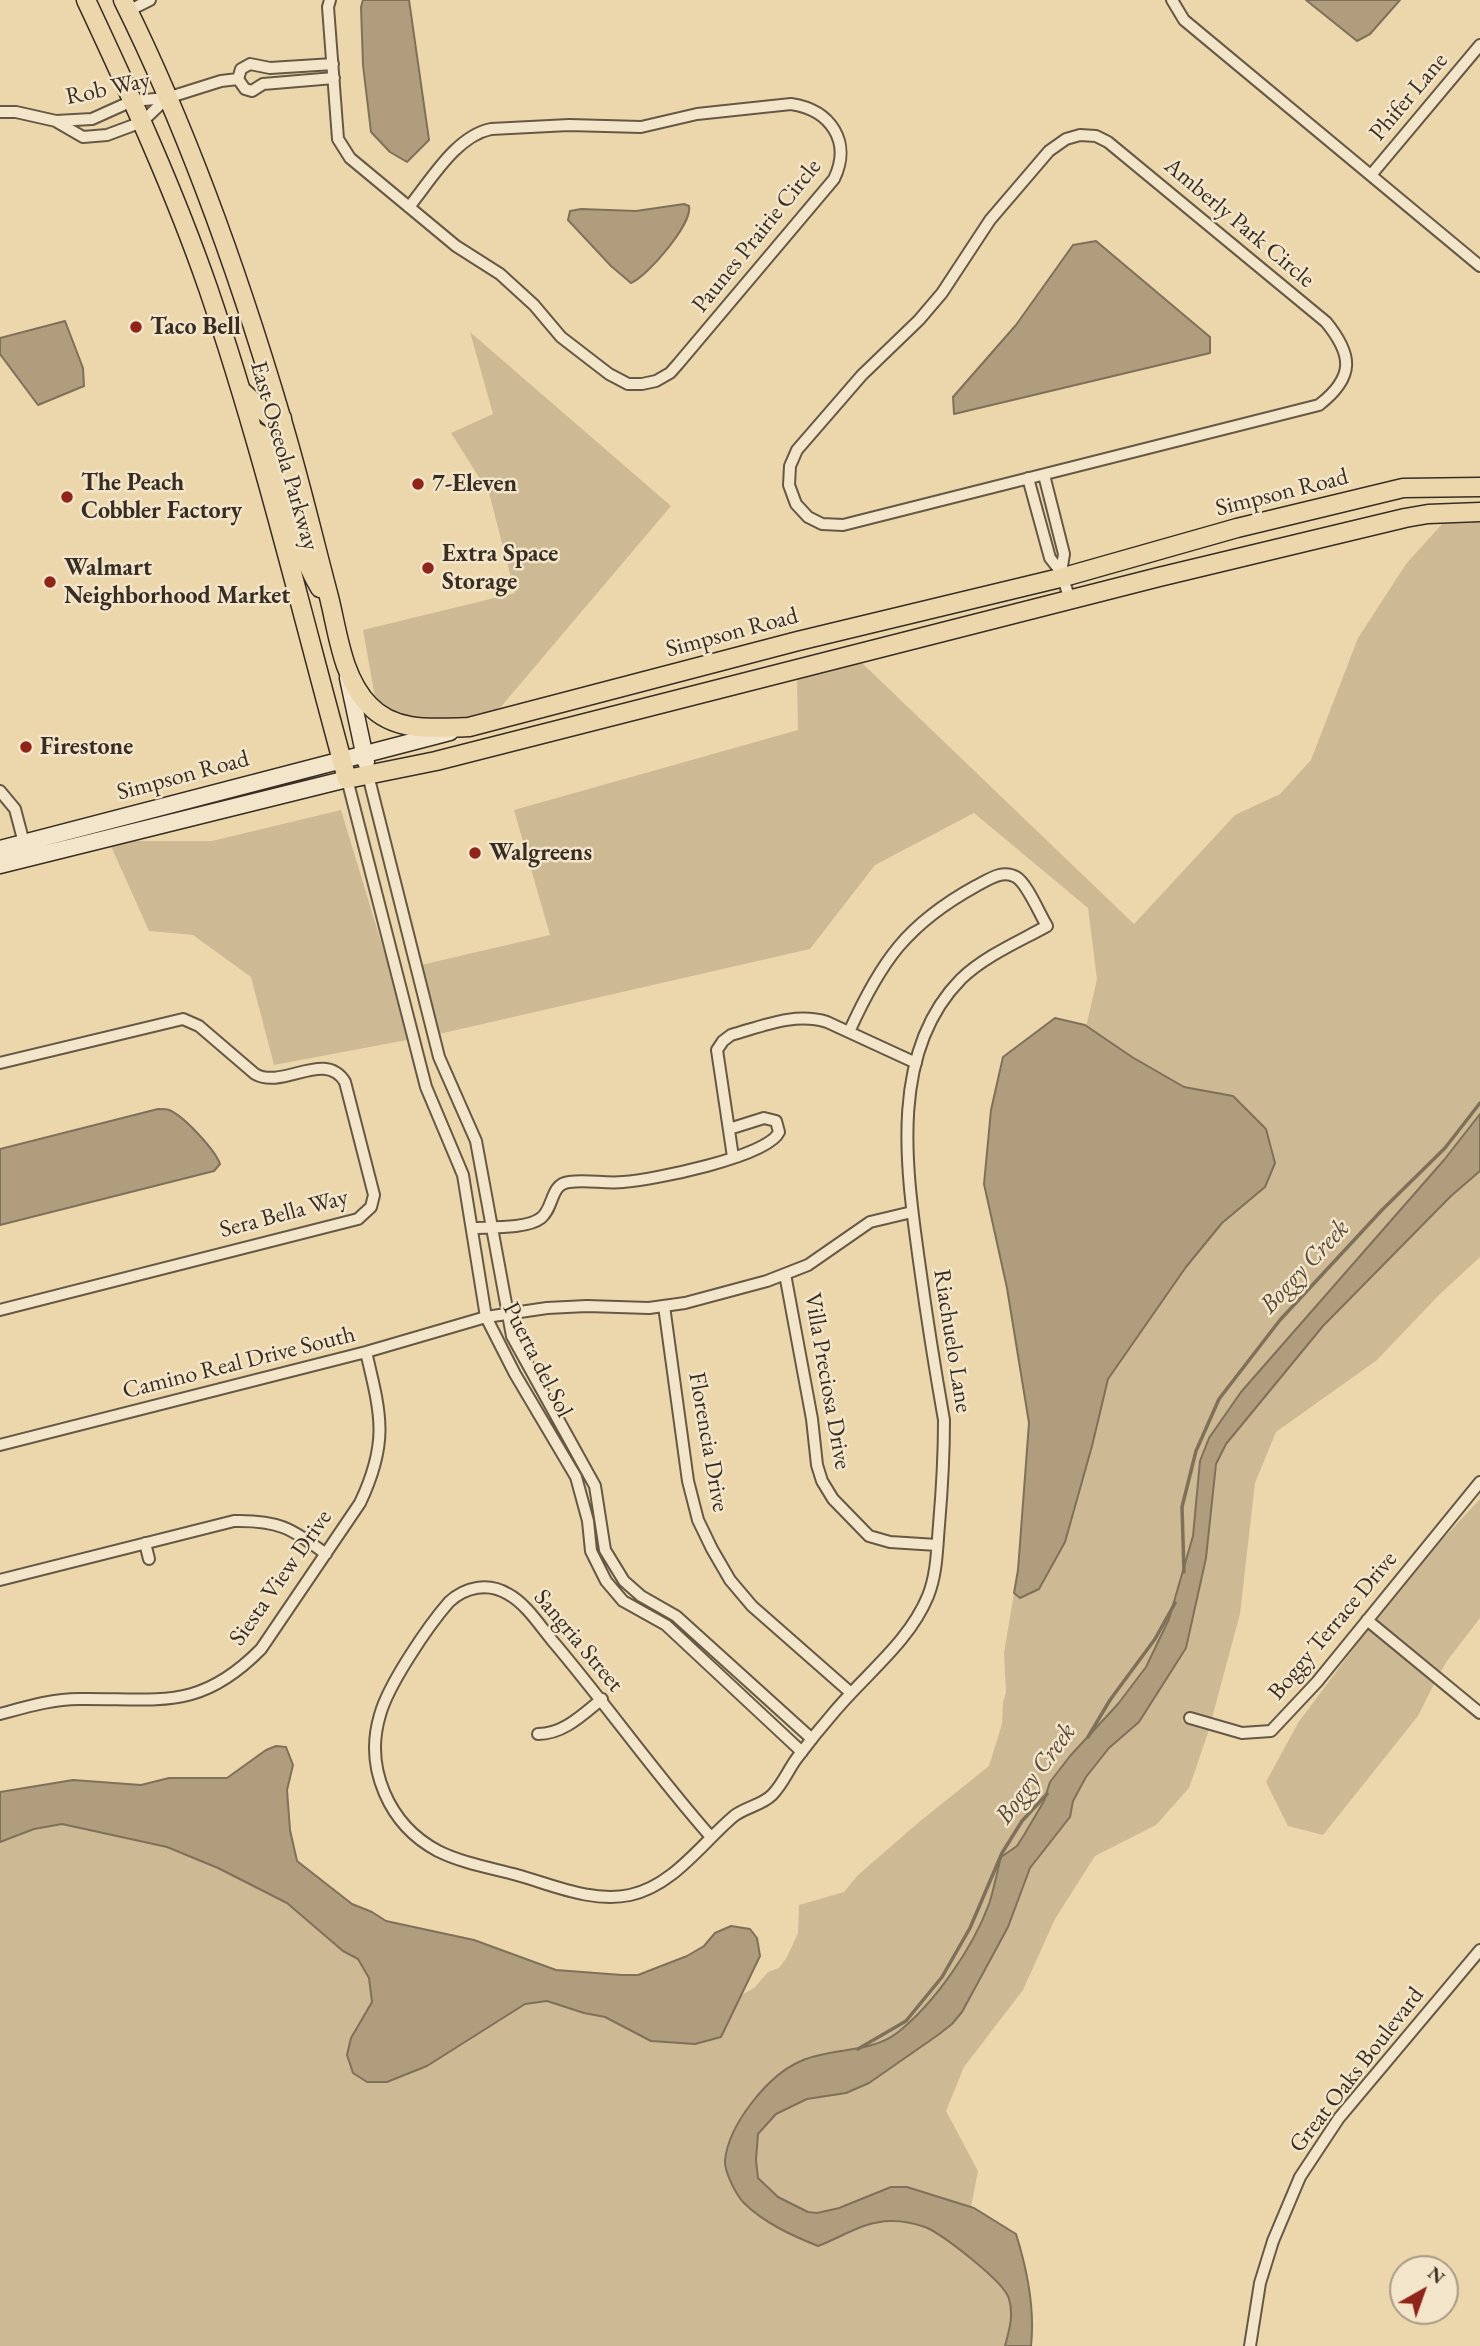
<!DOCTYPE html>
<html>
<head>
<meta charset="utf-8">
<style>
  body { margin:0 }
  #map { position:relative; width:1480px; height:2346px; overflow:hidden; background:#ecd7ac; font-family:"EB Garamond",serif }
  canvas { display:block }
  .north { position:absolute; left:1389px; top:2255px; width:70px; height:70px; box-sizing:border-box; background:#f3e5c9; border:2px solid #a89b87; border-radius:50%; rotate:40deg; font-size:19px; font-weight:700; line-height:28px; text-align:center; color:#382d23 }
  .north::after { content:''; display:block; margin:auto; width:24px; height:32px; background:#8f2418; clip-path:polygon(50% 0,100% 100%,50% 72%,0 100%) }
</style>
</head>
<body>
<div id="map">
<canvas width="1480" height="2346"></canvas>
<div class="north">N</div>
</div>
<script>
const c = document.querySelector('canvas').getContext('2d');
c.lineJoin = 'round';
function fill(path, color) {
  c.fillStyle = color;
  c.fill(path, 'evenodd');
}
function strokePath(path, color, width, dash) {
  c.strokeStyle = color;
  c.lineWidth = width;
  c.lineCap = dash ? 'butt' : 'round';
  c.setLineDash(dash || []);
  c.stroke(path);
}
function label(font, color, halo, rows, align = 'center') {
  c.font = font + ' "EB Garamond",serif';
  c.lineWidth = 5;
  c.setLineDash([]);
  c.textBaseline = 'middle';
  c.strokeStyle = halo;
  c.fillStyle = color;
  for (const [text, x, y, turn = 0] of rows) {
    c.save();
    c.translate(x, y);
    c.rotate((+turn || 0) * Math.PI / 180);
    c.textAlign = isNaN(turn) ? turn : align;
    if (halo) c.strokeText(text, 0, 0);
    c.fillText(text, 0, 0);
    c.restore();
  }
}
fill(new Path2D(`
  M470,332l201,174 -177,209 -40,10 -48,-6 -30,-16 -13,-73 152,-37 -26,-100 -38,-60 42,-19z
  M1480,509v605l-36,46 -203,232 -32,46 -9,23 -7,75 -24,83 -23,48 -28,37 -48,52 -20,26 -6,19 -20,34 -7,11 -16,11c-4,15 -7,32 -12,47 -15,41 -59,110 -97,132 -6,3 -13,8 -19,10 -13,4 -29,2 -42,6 -63,19 -86,49 -106,109l18,41 47,32 28,12c24,-9 48,-26 75,-25 9,0 23,3 32,6 17,7 80,55 84,72 5,17 0,31 -4,47h-1005v-504l34,-13 28,-5 105,23 29,11 92,45 55,48 15,8 11,19 3,24 153,2 22,-3 17,4 20,8 21,4 46,24 70,-4 20,-42 13,-7 14,-16 11,-4 8,-11 11,-24 1,-28 45,-13 14,-17 61,-53 70,-56 13,-42 1,-22 3,-9 -2,-40 10,-60 7,5 44,-56 27,-96 16,-67 78,-112 36,-44 43,-36 -32,-91 -49,-9 -52,-30 -46,-30 11,-48 -9,-71 -114,-95 -99,52 -65,84 -371,85 -18,-69 129,-30 -36,-125 284,-80 -1,-52 65,-15 272,261 101,-109 45,-21 31,-34 47,-122 48,-74 46,-51z
  M341,810l44,145 22,85 -133,25 -23,-88 -58,-42 -44,-4 -39,-87 13,-3h89z
  M1480,1171v86l-41,38 -62,65 -101,72 -21,51 -15,131 -28,104 -25,-7 -5,10 27,9 -20,58 -33,37 -61,31 -40,63 -32,71 -59,77 -18,44 32,60 -7,36 -64,-20 -90,26 -9,-1 -30,-15 -20,-19 -2,-18 2,-26 18,-20 31,-15 39,-6 39,-21 67,-48 56,-97 22,-59 40,-51 3,-16 13,-24 23,-29 13,-12 64,-88 20,-90 10,-94 10,-20 97,-118 128,-130z
  M1480,1499v119l-33,43 -7,12 -64,-54 49,-61z
  M1368,1629l66,55 -16,32 -95,119 -35,-9 -22,-44 32,-59z`), '#cdba95');
const water = new Path2D(`
  M363,0h46l20,140 -22,22 -17,-10 -19,-20 -8,-67 -2,-58z
  M1306,0h94l-30,34 -13,7z
  M684,204l5,2c4,17 -42,71 -58,77l-20,-17 -43,-46 2,-9 11,-2 55,2z
  M1096,241l114,96v16l-256,61 -1,-17 63,-72 57,-80z
  M65,321l18,47 1,18 -46,19 -38,-51v-16z
  M1055,1018l30,7 47,32 52,30 49,9 33,33 9,34 -10,24 -43,36 -36,44 -78,112 -16,67 -27,96 -26,47 -19,9 -6,-5 4,-23 11,-147 -22,-135 -23,-104 7,-74 12,-53z
  M158,1109c1,0 10,0 11,1 15,6 46,40 51,54l-6,7 -214,54v-76z
  M1480,1114v57l-29,25 -128,130 -97,118 -10,20 -10,94 -20,90 -47,74 -30,26 -23,29 -13,24 -3,16 -40,51 -22,59 -46,85 -10,12 -14,11 -69,48 -23,10 -39,6 -31,15 -18,20 -2,26 2,18 20,19 30,15 9,1 22,-5 52,-21h16l67,21 42,26c11,35 19,76 15,112h-26c4,-16 9,-30 4,-47 -4,-17 -67,-65 -84,-72 -9,-3 -23,-6 -32,-6 -27,-1 -51,16 -75,25 -25,-10 -54,-23 -74,-43 -8,-8 -20,-32 -19,-43 4,-36 43,-85 76,-99 31,-14 68,-7 96,-28 37,-29 76,-85 92,-129 5,-15 8,-32 12,-47l16,-11 7,-11 20,-34 6,-19 20,-26 48,-52 28,-37 23,-48 24,-83 7,-75 9,-23 32,-46 203,-232z
  M276,1746l10,1 7,18 -6,25 3,40 7,31 55,43 20,8 14,9 88,19 82,30 66,5h16l49,-19 17,-10 11,-13 16,-7 19,3 7,9 3,18 -39,81 -26,7 -44,-3 -46,-24 -21,-4 -37,-12 -22,3 -98,62 -40,16h-20l-14,-9 -6,-18 4,-17 21,-36 -3,-24 -11,-19 -15,-8 -56,-48 -69,-35 -51,-21 -105,-23 -28,5 -34,13v-50l73,-12 68,5 28,-7h58l39,-28z`);
fill(water, '#af9d7d');
strokePath(water, '#7f7059', 2);
strokePath(new Path2D(`
  M1184,1572l-2,-65 14,-56 23,-52 61,-79 102,-110 63,-62 35,-45
  M1088,1737l22,-37 45,-61 20,-36
  M858,2049l48,-28 36,-44 28,-49 32,-75 20,-32 25,-27`), '#7f7059', 3.5);
const minor = new Path2D(`
  M330,0l-2,7 10,132 12,19 106,88 44,28 34,31 27,32 48,37 19,10h14l14,-3 14,-8 8,-9 156,-185c18,-37 -3,-69 -43,-75l-94,10 -56,13 -72,-2 -78,4c-35,7 -60,51 -82,78
  M1172,0l12,20 296,246
  M128,11l22,-11
  M333,64l-63,4 -20,-4 -9,5 -3,10 7,10 7,2 11,-7 71,-6
  M0,112h16l40,9 36,-2 40,-18 35,-3 54,-17 17,-2
  M57,122l26,15 24,-2 35,-13 25,-24
  M1080,135l16,1 12,6 218,180c27,33 29,55 -7,83l-476,120 -21,-1 -14,-7 -12,-13 -7,-19 1,-19 7,-16 65,-75 57,-55 23,-27 48,-73 59,-69 17,-12z
  M1371,175l109,-130
  M1044,475l20,79 -3,18
  M1028,478l22,80 11,14 9,28
  M368,775l71,282 37,84 36,195 83,150 10,64 19,31 17,15 35,20 136,123
  M347,779l79,308 37,88 23,142 29,57 61,103 12,44 3,30 15,30 17,20 43,24 136,127
  M0,791l15,18 9,34
  M0,1063l183,-44 16,7 56,48c28,16 70,-25 90,8l29,113 -3,12 -13,12 -358,91
  M733,1157l-16,-107 6,-9 8,-6c32,-9 64,-23 96,-13l89,41
  M472,1228c18,-1 55,1 69,-10 13,-10 9,-34 28,-36 18,-3 36,2 54,0 29,-2 145,-25 156,-50l-3,-11 -12,-3 -35,11
  M785,1274l27,145 5,46 5,16 11,18 36,37 21,6 47,3
  M664,1306l24,175 10,39 14,29 18,31 22,26 99,87
  M0,1445l366,-93 120,-35 61,-9 40,-2 62,2 36,-5 82,-22 41,-16 62,-43 42,-10
  M145,1543l4,16
  M0,1580l234,-59c45,-1 56,7 92,33
  M1367,1620l113,93
  M0,1714c26,-7 52,-15 79,-15 80,-1 120,13 182,-50l99,-146c29,-61 21,-88 6,-151
  M1190,1718l52,15 29,-2 46,-49 163,-200
  M538,1734c26,0 45,-20 64,-35
  M711,1837c-54,-61 -102,-129 -155,-192 -14,-16 -29,-41 -48,-51 -20,-12 -43,-7 -59,8 -21,24 -61,83 -69,113 -16,53 9,110 58,136 24,12 53,17 79,24 36,10 75,28 113,20 43,-9 72,-52 104,-79 12,-9 28,-11 38,-21 11,-11 16,-25 25,-37 12,-16 25,-32 38,-47 32,-38 74,-69 93,-115 9,-22 9,-48 11,-71 3,-35 5,-70 5,-105 -9,-51 -17,-101 -24,-152 -13,-94 -33,-214 41,-289 24,-23 57,-37 86,-53 -7,-11 -20,-43 -31,-49 -14,-8 -28,3 -40,9 -69,38 -95,75 -127,146
  M1250,2346l10,-63 13,-42 27,-64 39,-59 141,-168`);
const secondary = new Path2D(`
  M348,678l18,84
  M0,849l450,-117
  M0,865l347,-86`);
const primary = new Path2D(`
  M86,0c44,94 88,190 122,288 55,161 94,327 139,491l89,-18 723,-184 246,-59 23,-4 52,-2
  M123,0c66,133 116,275 158,417 18,59 32,120 48,180 9,36 13,80 40,108 26,28 66,23 100,22l329,-86 266,-64 173,-49 166,-40 77,-1
  M243,392l27,25 12,1
  M253,430l14,8 6,7c19,47 20,99 47,143`);
strokePath(minor, '#655845', 14);
strokePath(secondary, '#382d23', 19);
strokePath(primary, '#382d23', 21);
strokePath(minor, '#f3e5c9', 10);
strokePath(secondary, '#f3e5c9', 16);
strokePath(primary, '#ecd7ac', 18);
for (const [x, y, r, color] of [
  [136,327,7,"#8f2418"],
  [418,484,7,"#8f2418"],
  [67,497,7,"#8f2418"],
  [428,568,7,"#8f2418"],
  [50,582,7,"#8f2418"],
  [26,747,7,"#8f2418"],
  [475,853,7,"#8f2418"]
]) {
  const dot = new Path2D();
  dot.arc(x, y, r, 0, 2 * Math.PI);
  c.fillStyle = color;
  c.fill(dot);
  strokePath(dot, '#f3e5c9', 2.5);
}
label('24px', '#382d23', '#f3e5c9', [
  ["Rob Way",108,89,-12],
  ["Phifer Lane",1409,97,-50],
  ["Amberly Park Circle",1239,223,40],
  ["Paunes Prairie Circle",757,236,-51],
  ["East Osceola Parkway",284,456,74],
  ["Simpson Road",1282,493,-14],
  ["Simpson Road",732,633,-15],
  ["Simpson Road",183,776,-15],
  ["Sera Bella Way",284,1214,-15],
  ["Riachuelo Lane",952,1341,81],
  ["Puerta del Sol",537,1360,63],
  ["Camino Real Drive South",239,1363,-14],
  ["Villa Preciosa Drive",827,1381,80],
  ["Florencia Drive",708,1442,80],
  ["Siesta View Drive",281,1578,-55],
  ["Boggy Terrace Drive",1333,1626,-50],
  ["Sangria Street",578,1641,50],
  ["Great Oaks Boulevard",1357,2070,-52]
]);
label('bold 24px', '#382d23', '#f3e5c9', [
  ["Taco Bell",150,327],
  ["The Peach",81,483],
  ["Cobbler Factory",81,511],
  ["7-Eleven",432,484],
  ["Extra Space",442,554],
  ["Storage",442,582],
  ["Walmart",64,568],
  ["Neighborhood Market",64,596],
  ["Firestone",40,747],
  ["Walgreens",489,853]
], 'left');
label('italic 26px', '#56493a', '#f3e5c9', [
  ["Boggy Creek",1305,1267,-47],
  ["Boggy Creek",1036,1774,-54]
]);
</script>
</body>
</html>
